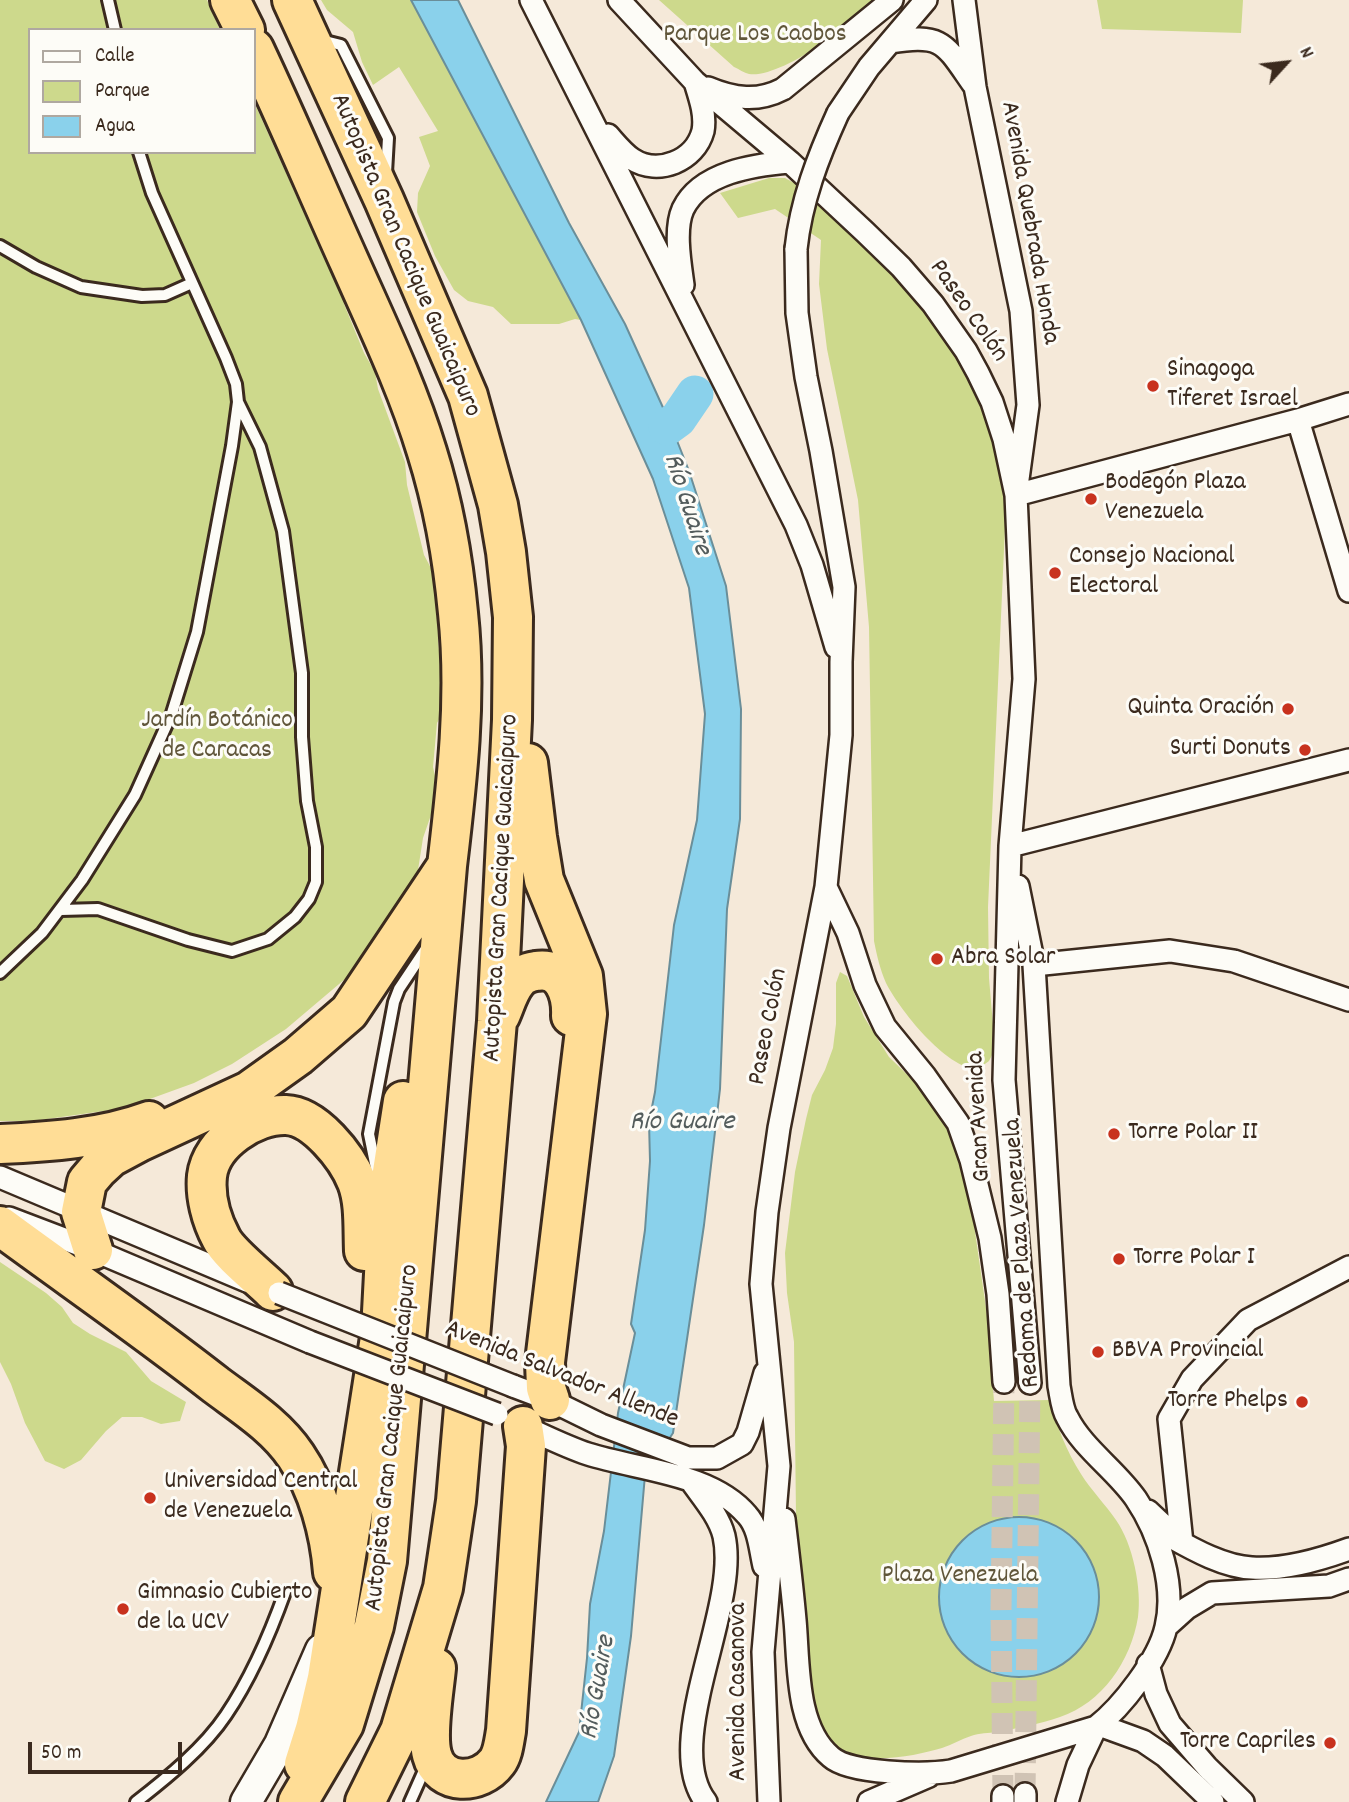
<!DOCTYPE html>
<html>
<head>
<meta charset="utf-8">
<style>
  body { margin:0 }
  #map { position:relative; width:1349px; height:1802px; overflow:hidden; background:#f5e9d9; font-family:Dekko,sans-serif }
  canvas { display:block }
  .legend { position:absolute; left:28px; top:28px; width:228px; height:126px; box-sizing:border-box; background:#fdfcf7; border:2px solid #afa8a0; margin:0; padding:9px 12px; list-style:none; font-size:21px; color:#3b2a1e }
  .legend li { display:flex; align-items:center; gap:14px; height:35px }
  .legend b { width:35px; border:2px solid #afa8a0 }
  .north { position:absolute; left:1251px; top:28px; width:70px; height:70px; -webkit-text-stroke:5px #fdfcf7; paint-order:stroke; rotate:63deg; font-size:19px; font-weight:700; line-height:28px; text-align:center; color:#3b2a1e }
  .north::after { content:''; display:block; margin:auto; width:24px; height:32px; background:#3b2a1e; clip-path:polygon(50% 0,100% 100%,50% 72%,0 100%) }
  .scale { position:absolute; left:28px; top:1742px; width:154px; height:32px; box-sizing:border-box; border:4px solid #3b2a1e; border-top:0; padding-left:9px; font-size:21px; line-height:24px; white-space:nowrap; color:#3b2a1e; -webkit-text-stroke:5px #fdfcf7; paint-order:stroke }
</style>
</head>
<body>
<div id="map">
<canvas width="1349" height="1802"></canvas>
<ul class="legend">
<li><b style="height:9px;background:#fdfcf7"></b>Calle</li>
<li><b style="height:19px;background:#cdd98c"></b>Parque</li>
<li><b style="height:19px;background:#8ad1eb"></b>Agua</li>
</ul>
<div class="north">N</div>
<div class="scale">50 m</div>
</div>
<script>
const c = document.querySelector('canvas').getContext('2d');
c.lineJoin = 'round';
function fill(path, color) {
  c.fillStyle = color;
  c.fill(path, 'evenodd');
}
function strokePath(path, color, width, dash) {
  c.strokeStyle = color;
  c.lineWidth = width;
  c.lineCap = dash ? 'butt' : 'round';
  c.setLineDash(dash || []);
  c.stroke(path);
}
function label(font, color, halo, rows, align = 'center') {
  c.font = font + ' Dekko,sans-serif';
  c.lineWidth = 6;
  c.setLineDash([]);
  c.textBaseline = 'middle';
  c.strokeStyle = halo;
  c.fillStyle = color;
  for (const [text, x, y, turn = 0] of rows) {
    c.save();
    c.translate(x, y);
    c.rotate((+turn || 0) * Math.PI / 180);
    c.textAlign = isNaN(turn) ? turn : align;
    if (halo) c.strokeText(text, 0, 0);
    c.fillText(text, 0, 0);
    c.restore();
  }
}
fill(new Path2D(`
  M0,0h207l13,30h-190v122h224v-50l74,164 3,2 11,21 2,15 20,49 11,19 3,17 27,73 2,23 17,70 15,28 3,49 -4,7 6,66 -1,7 -6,11 -4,44 2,9 -1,23 -3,16 -8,23 -7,45 -36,56 -35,40 -59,50 -54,35 -38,19 -69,25 -92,13h-33z
  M321,0h90l170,320 -6,-1 -16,5h-48l-18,-17 -25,-6 -14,-11 -19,-34 -18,-44 1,-19 12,-27 -11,-29 19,-6 -39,-64 -26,18 -11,-23 -9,-30 -26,-22z
  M659,0h225c-27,20 -102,79 -135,74 -5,-1 -10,-5 -15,-7z
  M1097,0h146l-2,33 -139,-4z
  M769,178h16l20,11 108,102 26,33 37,63 16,48 14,70 -18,402 1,71 6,71 -6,12 -11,8c-31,1 -79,-60 -92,-86 -6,-14 -9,-27 -12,-42l-5,-314 -11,-127 -31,-151 -8,-65 2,-44 -46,-31 -37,9 -18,-25z
  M840,972l7,4 17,41 25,40 57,55 19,50 22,153 7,86 56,-1c6,25 17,52 31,74 10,16 24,30 35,46 17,24 26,69 22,97 -7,44 -36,86 -78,100 -20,7 -42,11 -63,15 -8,1 -18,1 -26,4 -10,3 -19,9 -29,12 -30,9 -88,20 -112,-6 -11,-12 -16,-29 -21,-43l-13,-183 -2,-174 -7,-49 -2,-40 10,-81 11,-53 6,-24 13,-25 8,-22 3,-24v-41z
  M0,1262l46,31 16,14 11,16 17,11 36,18 25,29 35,21 -6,19 -19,3 -19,-7h-20l-16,14 -25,29 -17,9 -19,-8 -20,-38 -14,-39 -11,-22z`), '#cdd98c');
const water = new Path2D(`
  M411,0h47l111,223 56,101 45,99 19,48 37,115 15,123 -1,110 -13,90 -7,180 -16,136 -31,208 -28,42 -14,161 -17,120 -16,46h-52l33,-70 8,-74 3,-54 14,-73 14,-118 17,-80 -4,-9 14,-94 5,-69 -1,-39 6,-30 19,-167 23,-105 8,-106 -16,-126 -36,-109 -72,-159z
  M939 1597a80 80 0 1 1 160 0a80 80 0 1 1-160 0Z`);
fill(water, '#8ad1eb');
strokePath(water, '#6a8e99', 2);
strokePath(new Path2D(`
  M667,427l11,-8 17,-25`), '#8ad1eb', 37);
strokePath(new Path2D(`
  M1025,1794l5,-411
  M1003,1796l-2,-186 3,-228`), '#d0c3b4', 21, [21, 10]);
const lane = new Path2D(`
  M108,0l7,30
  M321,40l20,5 47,93 -2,35
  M0,246l36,21 45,20 61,9 23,-1 27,-12
  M61,910l37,-1 90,31 44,11 36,-12 27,-22 14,-18 7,-17v-35l-9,-46 -5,-64v-64l-19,-142 -23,-84 -22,-45
  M0,973l42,-40 40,-53 53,-85 37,-82 25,-81 35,-186 6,-44 -2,-18 -10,-26 -74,-165 -13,-41
  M377,1173l-8,-39 25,-132 5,-13 26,-39
  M136,1802c31,-24 68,-54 90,-87 25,-37 44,-81 59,-123
  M410,1802l16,-36`);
const street = new Path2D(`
  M531,0l265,525 16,40 24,82
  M619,0l76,82 95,80 75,70 36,35 32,37 33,47 12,22 14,29 12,37 12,56 8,184 -14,167 -6,234 26,303
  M964,0l11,87 46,224 7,94 -10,74
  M891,42c52,-9 54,2 82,42
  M708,88c26,11 50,14 75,1l109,-89
  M838,113l31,-46 57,-67
  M608,135c8,9 15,18 24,24 26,17 63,2 71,-28 3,-16 -3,-33 -8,-49
  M683,285c-3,-22 -9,-56 0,-76 18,-37 71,-44 107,-47
  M1298,420l51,171
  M1016,495l282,-75 51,-16
  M1010,846l339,-86
  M826,887l22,46 17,52 20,42 40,49 33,47 13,37 19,78 8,56 6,88
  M1034,965l136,-14 64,10 115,39
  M0,1177l247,104
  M9,1218l84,32 217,92
  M513,1386l37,14 51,25 87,33h29l25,-14 6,-12 17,-59
  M518,1424c23,10 46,22 70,30 50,16 124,19 159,61 12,13 13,34 17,51
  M691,1481c12,17 28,35 33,55 16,72 -64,206 -18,266
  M1148,1511l34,32 -13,-124 23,-40 56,-59 101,-53
  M784,1519c4,34 8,67 11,101 4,43 0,107 36,137 19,17 94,18 120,14l145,-44c26,-20 63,-68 70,-100 10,-41 -7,-94 -30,-128 -20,-29 -53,-50 -69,-82 -5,-8 -6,-21 -8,-31l-25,-421 -16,-79
  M1171,1537c23,13 54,30 81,31 33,2 67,-8 97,-19
  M1167,1626l20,-18 25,-15 117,-7 20,-7
  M1148,1664l8,30 14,30 37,43 36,35
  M1099,1725l44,16 22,15 48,46
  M1025,1794v8
  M1003,1796v6
  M769,1802l-6,-150 16,-186 -18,-182 6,-72 12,-84 47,-241 15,-152v-73l3,-75 -23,-136 -15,-74 -9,-64 -1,-64
  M869,1802l60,-26
  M1067,1802l11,-37 18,-38`);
const secondary = new Path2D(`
  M246,1802l34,-58 41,-94`);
const highway = new Path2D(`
  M230,0l15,30
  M292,0l92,200 84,196 30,109 8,47 7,65 -1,103 -15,301 -41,480 -13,87 -43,143 -35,71
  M254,49c33,70 63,141 95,212 28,63 58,125 78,191 16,51 26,107 31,161 9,84 -1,169 -11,253l-60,695 -13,65 -30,98 -46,78
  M528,763l9,74 7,43 39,96 4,38 -42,348 1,26 4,12
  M500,1016c5,-11 9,-26 17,-35 4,-6 12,-9 19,-10 27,-5 36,23 35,45
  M0,1144c49,-2 103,-6 149,-23
  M0,1226c72,53 146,104 216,159 28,21 60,41 80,71 22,32 34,77 37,116
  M93,1250l-12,-38 6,-30 11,-13 13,-12 28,-15 110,-51 49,-35 51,-44 95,-142
  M273,1291c-13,-13 -45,-38 -52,-53 -10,-19 -16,-42 -14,-62 4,-34 47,-62 79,-61 29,1 61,42 71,67 8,21 6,46 7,69
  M436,1668c-2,22 -10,66 -4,87 8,31 48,30 65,7 6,-8 7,-20 9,-31l20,-285 -3,-20
  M304,1764l11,-35 12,-51 54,-347 7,-133 15,-97`);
strokePath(lane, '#3b2a1e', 16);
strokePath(street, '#3b2a1e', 26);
strokePath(secondary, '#3b2a1e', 35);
strokePath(highway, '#3b2a1e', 44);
strokePath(lane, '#fdfcf7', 10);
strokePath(street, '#fdfcf7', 21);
strokePath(secondary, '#fdfcf7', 30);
strokePath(highway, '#ffdd96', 38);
const streetBridge = new Path2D(`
  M796,249c5,-48 22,-92 42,-136
  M279,1293l234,93
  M310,1342l187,72`);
strokePath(streetBridge, '#3b2a1e', 26, []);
strokePath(streetBridge, '#fdfcf7', 21);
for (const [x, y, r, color] of [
  [1153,386,7,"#c8321e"],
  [1091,499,7,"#c8321e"],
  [1055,573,7,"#c8321e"],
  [1288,709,7,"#c8321e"],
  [1305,750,7,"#c8321e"],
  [937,959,7,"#c8321e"],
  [1114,1134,7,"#c8321e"],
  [1119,1259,7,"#c8321e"],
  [1098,1352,7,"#c8321e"],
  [1302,1402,7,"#c8321e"],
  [150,1498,7,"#c8321e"],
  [123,1609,7,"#c8321e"],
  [1330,1743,7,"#c8321e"]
]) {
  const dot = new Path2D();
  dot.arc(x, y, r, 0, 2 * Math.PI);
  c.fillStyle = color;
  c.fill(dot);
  strokePath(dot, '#fdfcf7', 2.5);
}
label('26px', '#60563a', '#fdfcf7', [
  ["Parque Los Caobos",755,36],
  ["Jardín Botánico",217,722],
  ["de Caracas",217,752],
  ["Plaza Venezuela",960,1577]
]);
label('26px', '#3b2a1e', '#fdfcf7', [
  ["Avenida Quebrada Honda",1028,223,80],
  ["Autopista Gran Cacique Guaicaipuro",404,256,67],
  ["Paseo Colón",967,312,55],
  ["Autopista Gran Cacique Guaicaipuro",503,888,-87],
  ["Paseo Colón",770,1027,-79],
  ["Gran Avenida",981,1117,-93],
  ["Redoma de Plaza Venezuela",1024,1253,-94],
  ["Avenida Salvador Allende",561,1376,22],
  ["Autopista Gran Cacique Guaicaipuro",394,1438,-84],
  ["Avenida Casanova",740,1692,-90]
]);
label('26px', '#3b2a1e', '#fdfcf7', [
  ["Sinagoga",1167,371],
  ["Tiferet Israel",1167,401],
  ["Bodegón Plaza",1105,484],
  ["Venezuela",1105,514],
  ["Consejo Nacional",1069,558],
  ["Electoral",1069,588],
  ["Quinta Oración",1274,709,"right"],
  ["Surti Donuts",1291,750,"right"],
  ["Abra Solar",951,959],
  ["Torre Polar II",1128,1134],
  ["Torre Polar I",1133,1259],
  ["BBVA Provincial",1112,1352],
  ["Torre Phelps",1288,1402,"right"],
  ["Universidad Central",164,1483],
  ["de Venezuela",164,1513],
  ["Gimnasio Cubierto",137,1594],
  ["de la UCV",137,1624],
  ["Torre Capriles",1316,1743,"right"]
], 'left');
label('italic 28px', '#535c5c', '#fdfcf7', [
  ["Río Guaire",685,505,72],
  ["Río Guaire",682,1124],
  ["Río Guaire",600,1688,-80]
]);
</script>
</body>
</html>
